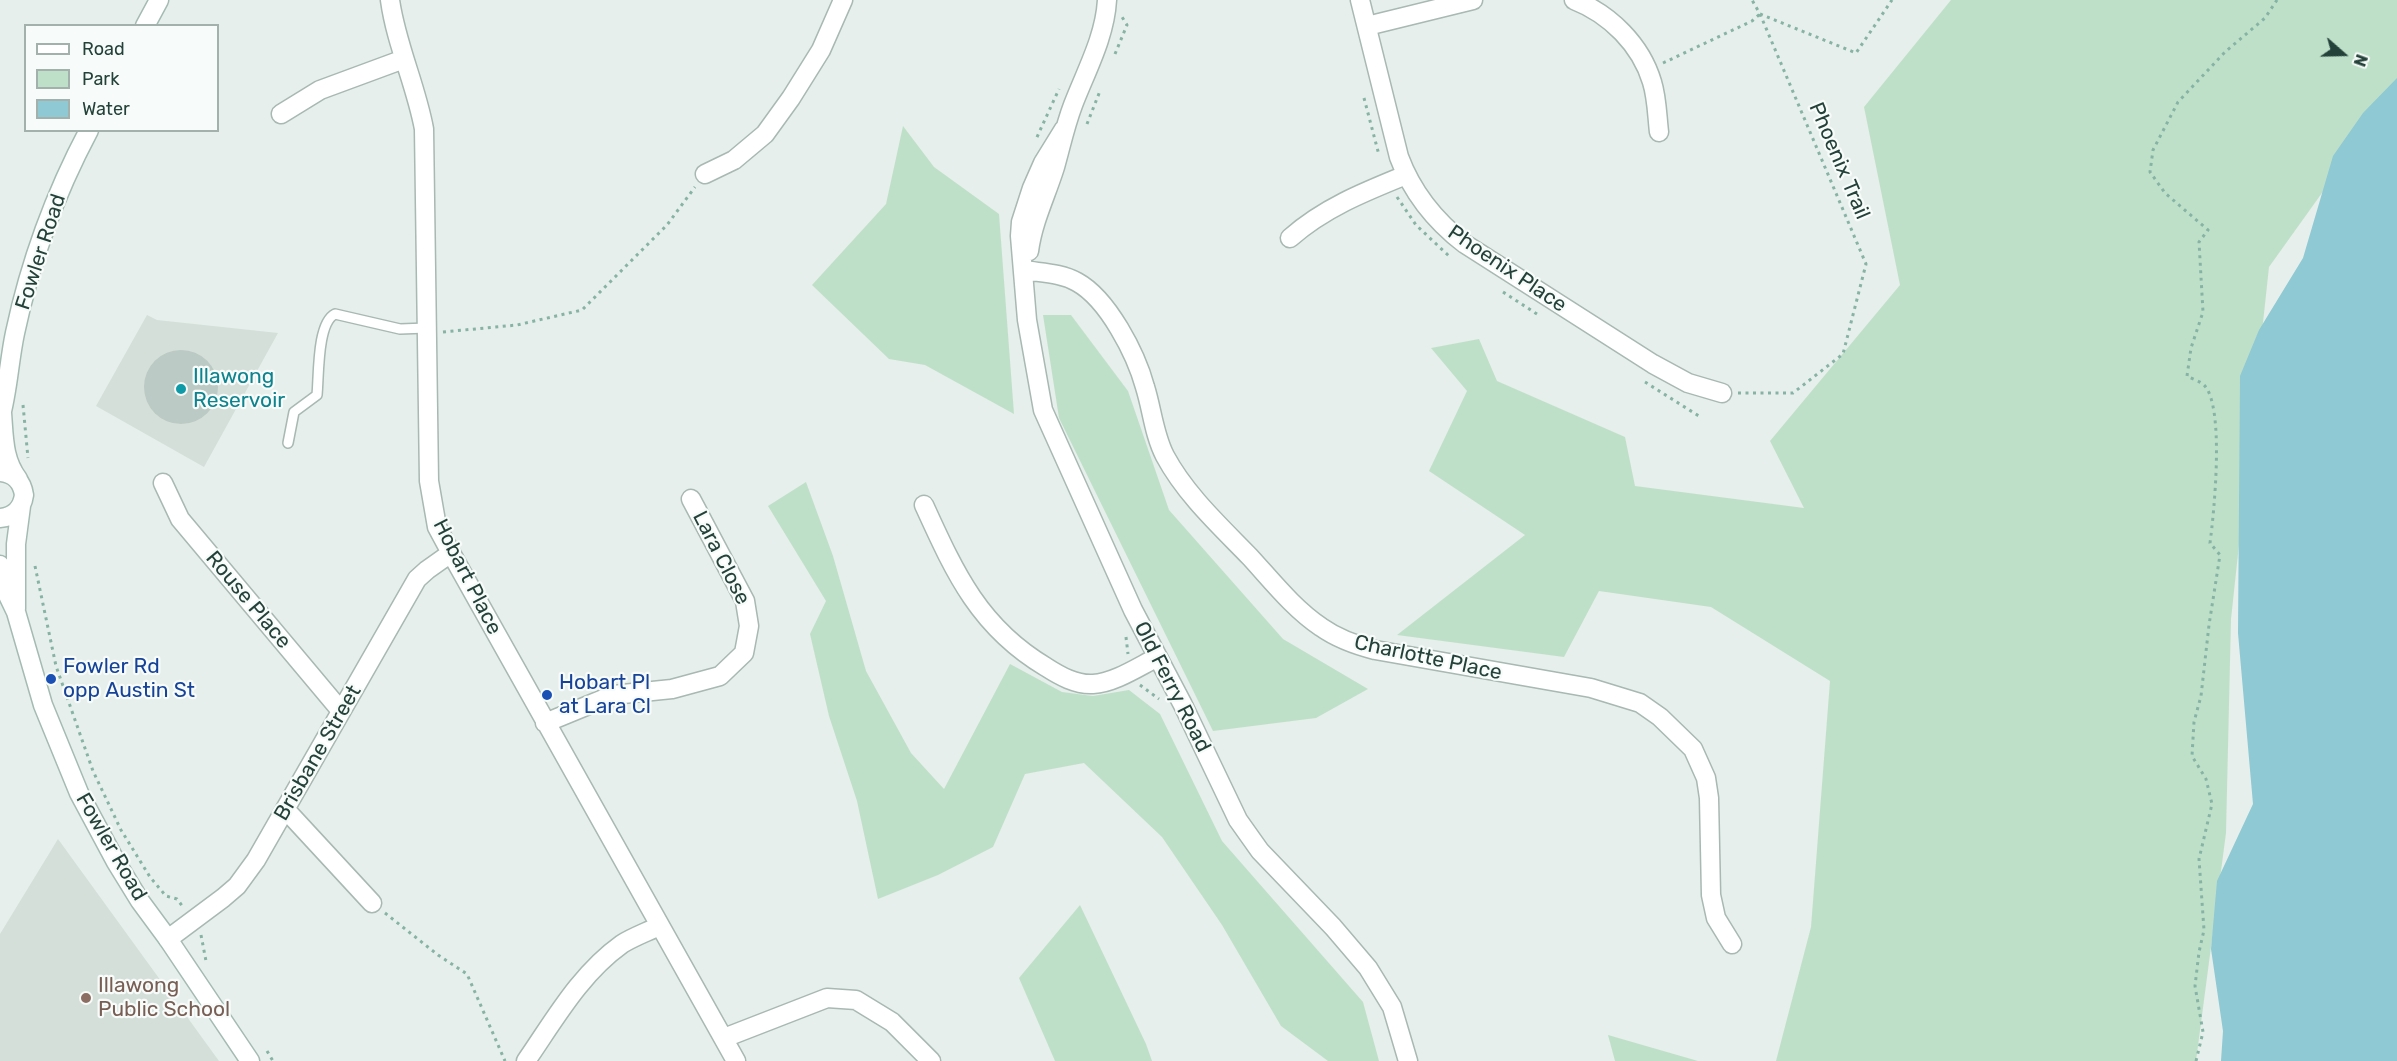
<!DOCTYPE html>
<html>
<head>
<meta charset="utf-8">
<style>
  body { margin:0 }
  #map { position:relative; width:2397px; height:1061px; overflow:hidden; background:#e6efeb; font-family:Rubik,sans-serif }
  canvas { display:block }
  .legend { position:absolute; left:24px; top:24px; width:195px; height:108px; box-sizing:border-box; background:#f7fbf9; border:2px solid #a3b1ad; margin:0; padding:8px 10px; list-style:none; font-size:18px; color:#24423a }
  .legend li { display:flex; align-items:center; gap:12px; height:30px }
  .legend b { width:30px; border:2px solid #a3b1ad }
  .north { position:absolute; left:2313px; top:24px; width:60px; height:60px; -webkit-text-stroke:4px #f7fbf9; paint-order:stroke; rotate:110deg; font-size:16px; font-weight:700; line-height:24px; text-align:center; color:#24423a }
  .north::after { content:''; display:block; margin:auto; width:21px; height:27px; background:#24423a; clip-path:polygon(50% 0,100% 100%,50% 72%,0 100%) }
</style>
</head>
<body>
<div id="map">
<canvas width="2397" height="1061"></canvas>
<ul class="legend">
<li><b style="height:8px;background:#fff"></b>Road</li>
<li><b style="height:16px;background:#bfe0c8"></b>Park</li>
<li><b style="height:16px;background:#8ec9d4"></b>Water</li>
</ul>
<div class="north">N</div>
</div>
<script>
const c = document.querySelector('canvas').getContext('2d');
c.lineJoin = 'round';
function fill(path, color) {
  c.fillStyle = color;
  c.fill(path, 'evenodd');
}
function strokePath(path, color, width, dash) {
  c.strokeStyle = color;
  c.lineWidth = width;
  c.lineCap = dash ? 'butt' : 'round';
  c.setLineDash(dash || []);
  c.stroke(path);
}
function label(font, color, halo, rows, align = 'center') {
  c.font = font + ' Rubik,sans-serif';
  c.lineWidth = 4.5;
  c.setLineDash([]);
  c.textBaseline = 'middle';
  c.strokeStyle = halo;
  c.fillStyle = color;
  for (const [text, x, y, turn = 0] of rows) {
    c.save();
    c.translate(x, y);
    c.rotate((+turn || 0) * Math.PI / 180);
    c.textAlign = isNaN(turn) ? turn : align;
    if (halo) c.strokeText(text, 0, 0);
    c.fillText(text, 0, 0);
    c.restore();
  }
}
fill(new Path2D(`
  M147,315l10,5 121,13 -74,134 -108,-61z
  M58,839l161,222h-219v-127z`), '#d4dfda');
fill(new Path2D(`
  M1951,0h446v98l-30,32 -98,137 -38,352 -5,214 -30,228h-420l35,-134 19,-246 -119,-74 -112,-16 -35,66 -167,-22 128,-100 -96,-64 38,-80 -36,-43 48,-9 18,42 128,56 10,49 169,22 -34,-67 130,-156 -36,-178z
  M903,126l31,41 65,47 15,200 -89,-49 -36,-6 -77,-74 74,-81z
  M1043,315h28l57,76 41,119 114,129 85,50 -52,29 -103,13 -154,-313z
  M806,482l27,74 33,115 45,82 33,36 66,-125 52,28 31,4 36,-6 31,24 62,127 141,161 16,59h-51l-47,-35 -59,-101 -60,-88 -78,-74 -59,11 -32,73 -55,28 -60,24 -21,-98 -28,-85 -19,-82 16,-33 -58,-95z
  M1080,905l66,139 6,17h-97l-36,-83z
  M1608,1035l90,26h-83z`), '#bfe0c8');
fill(new Path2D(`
  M2397,78v983h-176l2,-30 -12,-82 6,-68 36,-77 -15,-171 2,-257 19,-46 44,-72 30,-102 30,-43z`), '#8ec9d4');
fill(new Path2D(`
  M144 387a37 37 0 1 1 74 0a37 37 0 1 1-74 0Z`), '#bbcac4');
const lane = new Path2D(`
  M288,443l6,-31 23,-17c2,-20 0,-72 18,-81l65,15 27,-1`);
const street = new Path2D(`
  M390,0c6,44 26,85 34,129l5,352 8,46 14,26 285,508
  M1360,0l39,157c13,35 36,64 66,87l188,120 35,19 34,10
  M1574,0c36,14 67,45 78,82 5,16 5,33 7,50
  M1367,26l106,-26
  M281,114l39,-24 84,-31
  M1064,129l-21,34 -11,25 -11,34 -1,14 7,84 16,90 90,200 50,95 55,115 22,31 73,76 35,41 24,39 16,54
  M705,174l29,-14 31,-26 26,-36 30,-48 22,-50
  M1290,238c34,-30 74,-46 116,-63
  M1029,251c4,-30 17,-55 26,-84 6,-21 10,-41 18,-62 13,-34 32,-68 34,-105
  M1024,270c18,3 37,3 53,12 31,17 59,72 68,105 7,22 9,48 20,69 21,39 55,70 85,101 22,24 44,52 71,70 17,12 34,18 54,23l216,38 49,15 20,14 33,32 13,29 3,20 2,97 5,23 16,26
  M163,483l17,36 161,192
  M924,505c31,68 55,122 122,162 14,9 30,18 47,17 21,-1 45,-17 63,-26
  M545,723l68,-28 59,-6 48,-13 24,-23 5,-27 -4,-25 -54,-102
  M286,810l86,93
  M168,939l55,-41 14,-12 19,-26 161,-281 10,-9 24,-17
  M724,1038l103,-40 29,2 36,22 39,39
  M526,1061c29,-42 54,-87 96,-117 11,-7 25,-12 37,-18`);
const secondary = new Path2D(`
  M145,26l14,-26
  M2,413c2,24 1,46 16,66
  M0,419c8,-28 9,-58 15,-86 15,-71 40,-139 74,-203
  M0,472c14,1 22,9 24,23 -2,14 -10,22 -24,23
  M0,565l5,24 11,23 27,93 36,88 37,69 24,39 28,38 82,122
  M16,609v-65l5,-38`);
strokePath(lane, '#a8b8b2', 12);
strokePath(street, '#a8b8b2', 21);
strokePath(secondary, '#a4bbb3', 21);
strokePath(new Path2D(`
  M1760,14l96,39 36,-53
  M1115,54l12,-29 -5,-8
  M1663,63l89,-42 8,-7
  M1364,98l15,57
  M1087,124l13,-33
  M1037,137l22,-48
  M1397,197l19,28 34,32
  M1503,292l37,24
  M443,332l74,-7 65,-15 85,-85 28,-38
  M1645,382l57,36
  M1738,393h55l50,-39 23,-90 -106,-250 -8,-14
  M23,405l5,53
  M35,566l21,100 37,105 28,59 29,47 16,19 11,3 6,8
  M1126,637l2,17
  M1140,685l19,14
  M385,913l53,42 29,19 38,87
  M201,935l5,26
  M267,1051l6,10
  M2196,1061l7,-29 -8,-46 4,-34 5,-22 -5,-71 13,-55 -6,-25 -14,-23 2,-34 7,-26 8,-71 11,-70 -10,-12c4,-30 15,-137 -6,-158 -4,-4 -12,-6 -17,-9l4,-28 12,-36 -4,-70 9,-12 -43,-37 -15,-21 3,-22 25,-48 47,-50 40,-34 12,-18`), '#86b3a5', 3, [3, 4.5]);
strokePath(lane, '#fff', 9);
strokePath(street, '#fff', 18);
strokePath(secondary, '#fff', 18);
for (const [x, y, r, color] of [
  [181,389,6,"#0f9aa8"],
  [51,679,6,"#1a4fb4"],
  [547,695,6,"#1a4fb4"],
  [86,998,6,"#8d6e63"]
]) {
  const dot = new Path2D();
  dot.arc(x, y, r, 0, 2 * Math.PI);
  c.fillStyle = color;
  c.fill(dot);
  strokePath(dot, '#f7fbf9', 2);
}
label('21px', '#24423a', '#f7fbf9', [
  ["Phoenix Trail",1839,161,67],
  ["Fowler Road",41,252,-72],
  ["Phoenix Place",1507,269,34],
  ["Lara Close",721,558,63],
  ["Hobart Place",467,577,63],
  ["Rouse Place",248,600,50],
  ["Charlotte Place",1428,658,12],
  ["Old Ferry Road",1172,687,63],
  ["Brisbane Street",318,753,-60],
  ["Fowler Road",111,847,60]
]);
label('21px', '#0d838f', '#f7fbf9', [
  ["Illawong",193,377],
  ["Reservoir",193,401]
], 'left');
label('21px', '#164399', '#f7fbf9', [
  ["Fowler Rd",63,667],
  ["opp Austin St",63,691],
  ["Hobart Pl",559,683],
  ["at Lara Cl",559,707]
], 'left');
label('21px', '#785e54', '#f7fbf9', [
  ["Illawong",98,986],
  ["Public School",98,1010]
], 'left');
</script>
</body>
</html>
